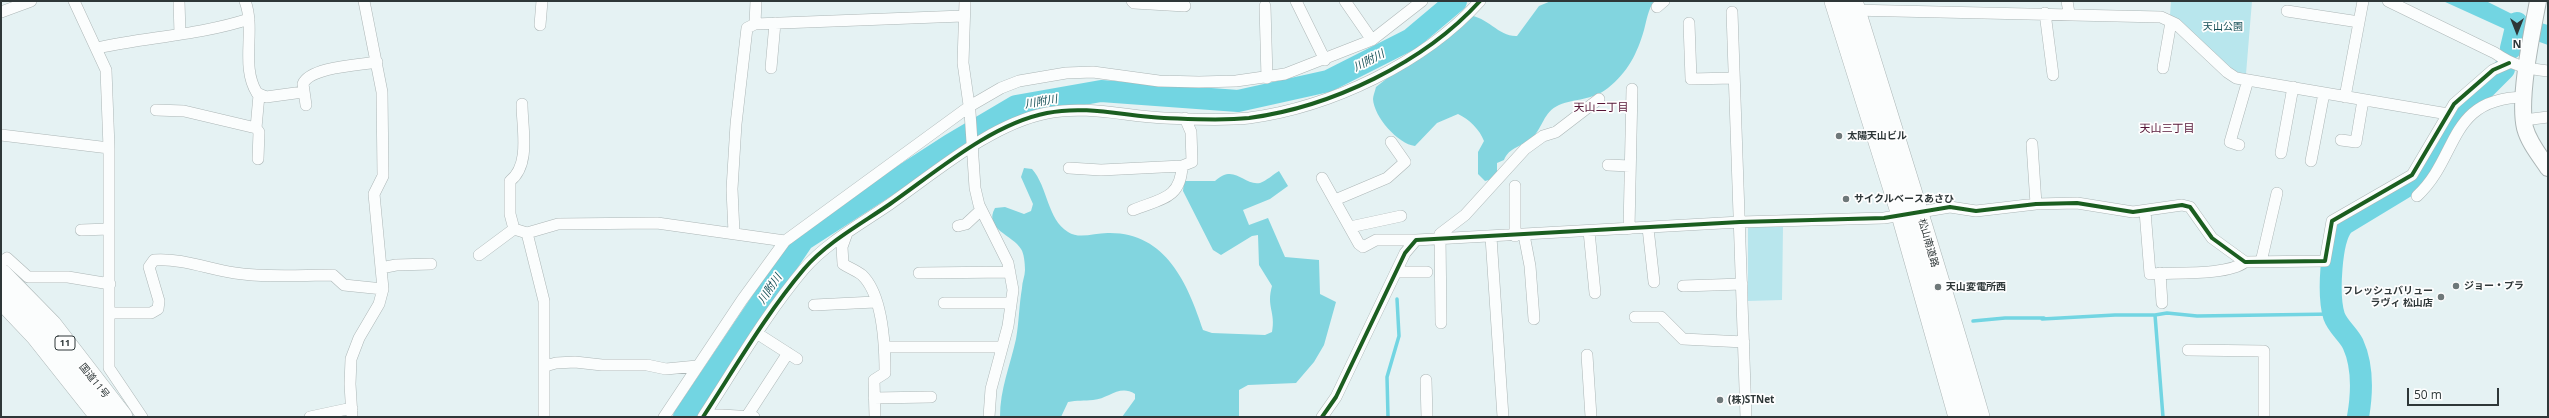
<!DOCTYPE html>
<html>
<head>
<meta charset="utf-8">
<style>
  body { margin:0 }
  #map { position:relative; width:2549px; height:418px; overflow:hidden; background:#e5f2f3; font-family:"Open Sans",sans-serif }
  canvas { display:block }
  .frame { position:absolute; inset:0; border:2px solid #2e3738; pointer-events:none }
  .north { position:absolute; left:2497px; top:12px; width:40px; height:40px; -webkit-text-stroke:3px #fefefe; paint-order:stroke; rotate:180deg; font-size:11px; font-weight:700; line-height:16px; text-align:center; color:#2e3738 }
  .north::after { content:''; display:block; margin:auto; width:14px; height:18px; background:#2e3738; clip-path:polygon(50% 0,100% 100%,50% 72%,0 100%) }
  .scale { position:absolute; left:2407px; top:388px; width:92px; height:18px; box-sizing:border-box; border:2px solid #2e3738; border-top:0; padding-left:5px; font-size:12px; line-height:14px; white-space:nowrap; color:#2e3738; -webkit-text-stroke:3px #fefefe; paint-order:stroke }
</style>
</head>
<body>
<div id="map">
<canvas width="2549" height="418"></canvas>
<div class="frame"></div>
<div class="north">N</div>
<div class="scale">50 m</div>
</div>
<script>
const c = document.querySelector('canvas').getContext('2d');
c.lineJoin = 'round';
function fill(path, color) {
  c.fillStyle = color;
  c.fill(path, 'evenodd');
}
function strokePath(path, color, width, dash) {
  c.strokeStyle = color;
  c.lineWidth = width;
  c.lineCap = dash ? 'butt' : 'round';
  c.setLineDash(dash || []);
  c.stroke(path);
}
function label(font, color, halo, rows, align = 'center') {
  c.font = font + ' "Open Sans","Noto Sans JP",sans-serif';
  c.lineWidth = 3.5;
  c.setLineDash([]);
  c.textBaseline = 'middle';
  c.strokeStyle = halo;
  c.fillStyle = color;
  for (const [text, x, y, turn = 0] of rows) {
    c.save();
    c.translate(x, y);
    c.rotate((+turn || 0) * Math.PI / 180);
    c.textAlign = isNaN(turn) ? turn : align;
    if (halo) c.strokeText(text, 0, 0);
    c.fillText(text, 0, 0);
    c.restore();
  }
}
fill(new Path2D(`
  M2171,1h81l-6,73c-16,3 -58,-50 -76,-59z
  M1748,227h35l-1,73 -34,1z`), '#b8e6ed');
fill(new Path2D(`
  M1551,1h103c-6,9 -7,18 -10,29 -7,24 -16,42 -36,58 -17,13 -32,10 -49,17 -16,7 -16,23 -27,33 -10,9 -23,9 -28,22l-7,3v11l-4,5 -8,2 -7,-7v-22l6,-11c-4,-11 -15,-22 -26,-27l-21,9 -22,23c-17,-2 -41,-29 -42,-47 0,-3 2,-8 3,-12l92,-72c20,2 31,22 49,21l22,-30z
  M1024,168l8,1c16,18 15,50 36,63 12,8 28,0 42,1 56,0 78,51 93,97l9,3 53,2 7,-3c4,-20 -6,-25 0,-46l-13,-21 -1,-30 -6,1 -31,19 -8,-5 -30,-59 1,-10h31c20,-18 28,5 45,2 6,-2 14,-9 19,-12l9,15 -18,13 -27,11 6,15 19,-7 17,39 34,3 1,34 16,8 -12,43 -10,17 -18,21 -48,2 -9,5v27h-117l13,-18v-5c-16,-10 -26,5 -42,6 -9,1 -16,0 -25,2l-7,15h-61c0,-28 10,-51 16,-78 3,-16 3,-34 6,-51 0,-6 3,-12 3,-18 0,-6 -1,-17 -4,-21 -8,-14 -38,-20 -26,-41l10,-1 19,7 7,-3 2,-7 -12,-27z`), '#82d5df');
fill(new Path2D(`
  M2443,1h43l28,14 34,10v20l-39,-14z`), '#72d5e2');
strokePath(new Path2D(`
  M2155,315l8,102
  M2042,319l73,-4h40l12,-2 30,3 137,-2
  M1973,321l32,-3h39
  M1388,417l-1,-40 12,-41 -2,-37`), '#72d5e2', 3.5);
strokePath(new Path2D(`
  M2511,48l6,-25
  M684,417l119,-177 147,-95 66,-39 85,-15 137,10 90,-20 83,-42 45,-38
  M2358,417c4,-23 5,-51 -5,-73 -5,-10 -15,-17 -19,-28 -6,-20 -4,-77 10,-92l76,-46 42,-67 42,-42`), '#72d5e2', 22);
const street = new Path2D(`
  M74,1l32,69 3,78v220l33,49
  M179,1l1,33
  M245,1c11,29 -5,65 12,92l9,4 37,-5
  M756,1l-1,23 208,-8
  M965,1l-2,62 7,49 5,76 4,17 29,58 5,27 -5,36 -17,63 -2,28
  M1132,1l2,2 51,3
  M1296,1l29,59
  M1345,1l27,39
  M2067,1l2,12
  M2388,1l107,52c17,12 32,16 53,18
  M1265,6l2,72
  M1657,7l7,-6
  M1851,10l310,7 15,7 51,48 9,6 212,36
  M2287,11l72,11
  M1,12l30,-11
  M1732,12l14,405
  M2045,13l8,62
  M1689,23l2,56 42,-1
  M540,25l2,-24
  M97,48c50,-11 103,-13 152,-29
  M771,68l4,-45
  M2163,68l8,-46
  M2345,97l18,-96
  M522,104c0,24 9,61 -12,77v33l4,15 13,4 17,68v116
  M306,105l-3,-21c7,-17 56,-19 74,-22
  M156,110l28,1 72,17
  M2524,120l24,-3
  M1,135l108,13
  M2341,140l15,2 7,-42
  M2032,144l4,60
  M2239,145l-9,-3 18,-62
  M2281,153l12,-66
  M258,159l1,-27 -3,-4 3,-33
  M2311,161l13,-68
  M1608,165l22,1
  M1069,168l32,2 81,-4 10,-4 -1,-30 -6,-14
  M1322,178l37,66 4,3 13,-7h40
  M1515,186v50
  M2417,196c43,-40 30,-98 108,-99
  M1335,200l52,-22 18,-16 -14,-20
  M1133,210c27,-11 48,-11 49,-44
  M2145,211l5,63c24,-2 77,2 95,-12
  M958,226l8,-2 15,-14
  M1350,227l51,-11
  M1648,228l6,54
  M1629,229l3,-140
  M81,230l28,-1
  M1589,231l6,62
  M527,233l31,-9 99,-1 128,18
  M734,233l-2,-44 4,-65 11,-96 8,-4
  M847,233l-5,14 1,17c6,4 13,6 19,11 21,20 23,71 23,98l-11,7 1,37
  M1524,235l6,31 4,53
  M1491,237l12,180
  M479,255l35,-26
  M1,262l6,-4 21,19h40l42,7
  M2261,262l16,-69
  M381,268l15,-3 35,-1
  M1397,272h30
  M919,273l91,-1
  M2160,273l2,30
  M1683,286l59,-2
  M944,303h67
  M814,305l61,-3
  M110,313h41l7,-4 1,-8 -10,-34 5,-7c28,-2 54,9 81,13 33,5 66,2 98,2l11,10 39,4
  M1635,317h26l22,22 61,3
  M1441,323l-1,-89 25,-19 60,-66 18,-13 13,-4 43,-33
  M758,334l39,25
  M885,347h116
  M2188,350l76,1v66
  M1587,355l4,62
  M545,366l11,-3 19,-1 27,3h45l19,4 31,-3
  M1426,380l1,37
  M874,398l57,-1
  M706,414l48,3
  M747,416l41,-63
  M310,417l42,-9
  M352,417l-2,-33 1,-25 8,-21 20,-34 4,-15 -9,-95 9,-18 -1,-84 -18,-91
  M664,417l78,-117 43,-59 185,-135 31,-18 18,-7 47,-8 27,-1 66,9 40,1 37,-1 49,-7 87,-34 50,-39
  M703,417c32,-49 63,-103 101,-148 22,-26 57,-45 86,-65 46,-32 101,-80 157,-91 39,-8 78,3 117,5 28,1 57,3 85,0 82,-11 175,-55 231,-117
  M1322,417l14,-20 69,-144 11,-13 324,-18 144,-4 66,-11 26,4 60,-7 41,-1 56,9 49,-7 8,2 22,31 33,24 80,-1 7,-40 80,-46 42,-71 39,-34 16,-7`);
const secondary = new Path2D(`
  M2538,1c-6,32 -20,97 -13,127 4,15 15,28 23,40`);
const highway = new Path2D(`
  M1835,1l67,214 57,202
  M1852,1c43,139 87,277 127,416
  M1,274l50,51 71,92
  M1,298l35,37 65,82`);
strokePath(street, '#acb6b6', 12);
strokePath(secondary, '#acb6b6', 18);
strokePath(highway, '#acb6b6', 22);
strokePath(street, '#fbfdfd', 11);
strokePath(secondary, '#fbfdfd', 16);
strokePath(highway, '#fbfdfd', 21);
strokePath(new Path2D(`
  M703,417c32,-49 63,-103 101,-148 22,-26 57,-45 86,-65 46,-32 101,-80 157,-91 39,-8 78,3 117,5 28,1 57,3 85,0 82,-11 175,-55 231,-117
  M1322,417l14,-20 69,-144 11,-13 324,-18 144,-4 66,-11 26,4 60,-7 41,-1 56,9 49,-7 8,2 22,31 33,24 80,-1 7,-40 80,-46 42,-71 39,-34 16,-7`), '#1b5e20', 4);
for (const [x, y, r, color] of [
  [1839,136,4,"#6e7879"],
  [1846,199,4,"#6e7879"],
  [2456,286,4,"#6e7879"],
  [1938,287,4,"#6e7879"],
  [2441,297,4,"#6e7879"],
  [1720,400,4,"#6e7879"]
]) {
  const dot = new Path2D();
  dot.arc(x, y, r, 0, 2 * Math.PI);
  c.fillStyle = color;
  c.fill(dot);
  strokePath(dot, '#fefefe', 1.5);
}
for (const [x, y, w] of [
  [65,343,20]
]) {
  const box = new Path2D();
  box.roundRect(x - w / 2, y - 7, w, 14, 3);
  c.fillStyle = '#fefefe';
  c.fill(box);
  strokePath(box, '#2e3738', 1);
}
label('bold 9px', '#2e3738', null, [
  ["11",65,343]
]);
label('10px', '#154e55', '#fefefe', [
  ["天山公園",2223,27]
]);
label('bold 10px', '#2e3738', '#fefefe', [
  ["太陽天山ビル",1847,136],
  ["サイクルベースあさひ",1854,199],
  ["ジョー・プラ",2464,286],
  ["天山変電所西",1946,287],
  ["フレッシュバリュー",2433,291,"right"],
  ["ラヴィ 松山店",2433,303,"right"],
  ["(株)STNet",1728,400]
], 'left');
label('10px', '#2e3738', '#fefefe', [
  ["松山南道路",1928,243,74],
  ["国道11号",94,381,51]
]);
label('italic 11px', '#154f56', '#fefefe', [
  ["川附川",1369,61,-27],
  ["川附川",1041,102,-10],
  ["川附川",770,289,-56]
]);
label('11px', '#541434', '#fefefe', [
  ["天山二丁目",1601,108],
  ["天山三丁目",2167,129]
]);
</script>
</body>
</html>
